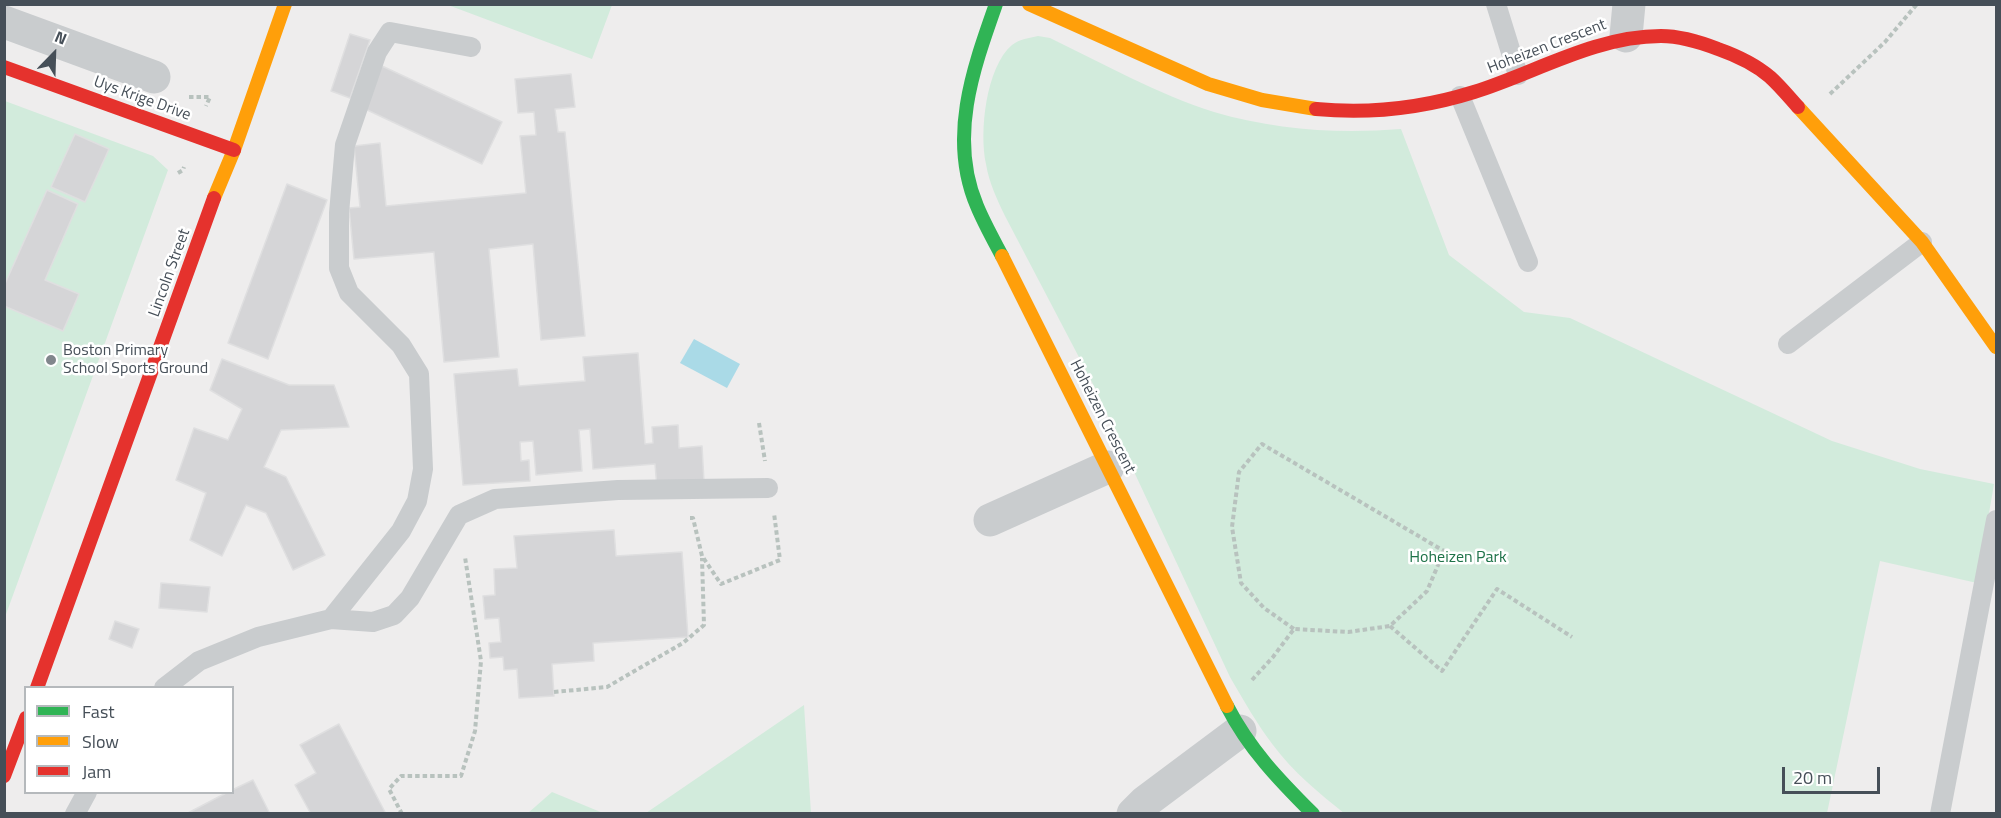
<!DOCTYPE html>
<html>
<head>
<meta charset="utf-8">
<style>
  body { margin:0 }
  #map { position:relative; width:2001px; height:818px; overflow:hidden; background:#eeeded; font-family:"Titillium Web",sans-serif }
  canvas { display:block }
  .frame { position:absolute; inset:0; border:6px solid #464f58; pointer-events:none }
  .legend { position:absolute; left:24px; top:686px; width:210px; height:108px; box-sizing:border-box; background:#fff; border:2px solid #b5b9bc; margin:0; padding:8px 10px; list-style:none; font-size:18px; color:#464f58 }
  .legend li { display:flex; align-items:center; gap:12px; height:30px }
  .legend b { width:30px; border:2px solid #b5b9bc }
  .north { position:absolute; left:24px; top:24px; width:60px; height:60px; -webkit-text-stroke:4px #fff; paint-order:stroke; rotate:23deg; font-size:16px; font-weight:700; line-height:24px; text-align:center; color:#464f58 }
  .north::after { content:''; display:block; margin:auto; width:21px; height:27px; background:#464f58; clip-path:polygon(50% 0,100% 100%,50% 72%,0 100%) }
  .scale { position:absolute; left:1782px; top:767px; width:98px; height:27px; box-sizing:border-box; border:3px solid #464f58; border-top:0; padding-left:8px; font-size:18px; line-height:21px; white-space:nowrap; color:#464f58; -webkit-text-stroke:4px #fff; paint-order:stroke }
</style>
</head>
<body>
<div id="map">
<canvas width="2001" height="818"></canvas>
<div class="frame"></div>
<ul class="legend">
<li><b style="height:8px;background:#30b455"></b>Fast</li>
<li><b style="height:8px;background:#ff9f0a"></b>Slow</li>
<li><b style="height:8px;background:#e5322d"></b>Jam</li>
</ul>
<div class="north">N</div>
<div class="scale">20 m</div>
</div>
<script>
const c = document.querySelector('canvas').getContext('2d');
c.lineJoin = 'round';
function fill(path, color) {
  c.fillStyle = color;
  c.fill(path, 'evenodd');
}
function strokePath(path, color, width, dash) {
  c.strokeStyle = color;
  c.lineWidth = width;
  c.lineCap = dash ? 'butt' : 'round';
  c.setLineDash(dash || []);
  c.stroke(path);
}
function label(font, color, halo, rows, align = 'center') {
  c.font = font + ' "Titillium Web",sans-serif';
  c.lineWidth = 5;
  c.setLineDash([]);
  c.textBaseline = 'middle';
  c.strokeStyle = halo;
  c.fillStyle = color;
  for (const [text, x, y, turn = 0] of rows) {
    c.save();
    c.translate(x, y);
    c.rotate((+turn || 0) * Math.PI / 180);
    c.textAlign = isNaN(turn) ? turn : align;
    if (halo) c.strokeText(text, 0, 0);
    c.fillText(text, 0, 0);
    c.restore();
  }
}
fill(new Path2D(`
  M448,5h164l-20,54z
  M1038,36l12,2c54,26 107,56 164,74 61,18 124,22 187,17l48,126 75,57 46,6 262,123 88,28 74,15 -17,99 -97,-22 -53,252 -482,1c-26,-21 -52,-42 -72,-69 -16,-21 -29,-44 -43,-68l-137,-293 -88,-168c-8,-17 -16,-33 -19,-52 -7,-32 0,-97 26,-119 8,-6 17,-7 26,-9z
  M5,101l148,55 15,14 -163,447z
  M804,705l7,108h-165z
  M552,792l51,21h-75z`), '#d2ebdc');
fill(new Path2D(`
  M694,339l46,25 -13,24 -47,-25z`), '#aadae7');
const building = new Path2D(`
  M350,34l20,6 -20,58 -19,-7z
  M382,66l120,56 -20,42 -119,-56z
  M571,74l4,33 -20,2 3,23h7l20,204 -44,4 -8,-96 -44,5 10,108 -55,5 -10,-110 -80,7 -5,-51 11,-1 -6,-61 26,-3 6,63 140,-13 -6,-57 16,-1 -2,-23 -16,1 -3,-34z
  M75,134l34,15 -24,53 -34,-15z
  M287,184l40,16 -59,159 -40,-16z
  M47,190l31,14 -33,76 34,14 -16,37 -59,-25v-20z
  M638,353l7,91 8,-1 -1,-16 26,-2 1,23 23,-2 2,36 -47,6 -2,-24 -62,5 -3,-40 -11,1 3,41 -46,4 -3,-34 -13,1 1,19 8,-1 1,21 -67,4 -9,-111 63,-5 2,17 66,-5 -2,-24z
  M222,359l67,26h45l15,42 -68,3 -17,37 22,10 39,78 -32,15 -27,-57 -20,-8 -24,51 -32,-16 16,-47 -30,-13 18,-52 34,12 14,-31 -32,-19z
  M614,530l2,26 66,-4 6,85 -95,6 1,18 -42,3 2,32 -35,2 -2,-29 -13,1 -1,-13 -13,1 -1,-15 12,-1 -2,-24 -14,1 -2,-23 12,-1 -1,-26 23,-1 -3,-32z
  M161,583l49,4 -3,25 -48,-4z
  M115,621l24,8 -7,19 -23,-9z
  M339,724l47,90h-75l-16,-29 21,-12 -16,-28z
  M253,780l17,34h-84l42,-22h4v-2z`);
fill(building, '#d5d5d7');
strokePath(building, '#dfdfe0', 1.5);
strokePath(new Path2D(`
  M1830,94l55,-52 32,-38
  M189,97h21l-4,9
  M178,173l5,-3 1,-3
  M759,423l6,38
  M690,518h3l9,38 19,28 59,-24 -6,-47
  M1390,626l52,45 55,-82 75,48
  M1252,680l21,-23 21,-28 54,3 42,-6 37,-35 17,-40 -182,-107 -23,28 -7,55 9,56 23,25 30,21
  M554,692l53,-5 76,-44 21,-18 -2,-67
  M402,814l-13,-25 12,-13h60l14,-45 6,-70 -16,-104`), '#b8c2be', 4, [4.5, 3]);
strokePath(new Path2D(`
  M1496,4l22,71
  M471,47l-81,-15 -13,20 -32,93 -6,68v55l10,25 52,52 18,29 4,95 -6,32 -16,30 -70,88 42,3 21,-7 16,-17 49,-83 36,-16 123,-9 150,-2
  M1460,96l68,166
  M1788,344l134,-102
  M164,688l35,-27 59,-24 73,-18
  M75,814l12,-22
  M1940,814l56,-294`), '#c9ccce', 20);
strokePath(new Path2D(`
  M4,22l150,55
  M1626,36l3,-32
  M990,520l118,-53
  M1133,814l12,-12 95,-71`), '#c9ccce', 33);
strokePath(new Path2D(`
  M996,4c-23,65 -48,134 -19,202 7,17 16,33 25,50
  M1227,706c22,43 52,74 86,108`), '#30b455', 14);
strokePath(new Path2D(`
  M1029,4l179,80 54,16 54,9
  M1798,107l124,135 74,105
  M214,198l20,-48 51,-146
  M1002,256l225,450`), '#ff9f0a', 14);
strokePath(new Path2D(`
  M4,67l230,83
  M1316,109c53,5 107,-1 158,-17 61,-19 121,-56 187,-56 20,0 39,6 57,13 17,6 38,16 52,28 10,9 19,20 28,30
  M37,688l177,-490
  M4,776l22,-58`), '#e5322d', 14);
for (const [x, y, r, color] of [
  [51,360,6,"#81868c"]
]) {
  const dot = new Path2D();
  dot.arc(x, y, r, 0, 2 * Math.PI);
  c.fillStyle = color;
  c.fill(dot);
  strokePath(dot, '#fff', 2);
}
label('16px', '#464f58', '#fff', [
  ["Hoheizen Crescent",1547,47,-21],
  ["Uys Krige Drive",142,99,20],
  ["Lincoln Street",170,273,-70],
  ["Hoheizen Crescent",1102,417,63]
]);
label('16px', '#464f58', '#fff', [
  ["Boston Primary",63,351],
  ["School Sports Ground",63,369]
], 'left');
label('16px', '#1d7248', '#fff', [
  ["Hoheizen Park",1458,558]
]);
</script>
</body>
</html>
